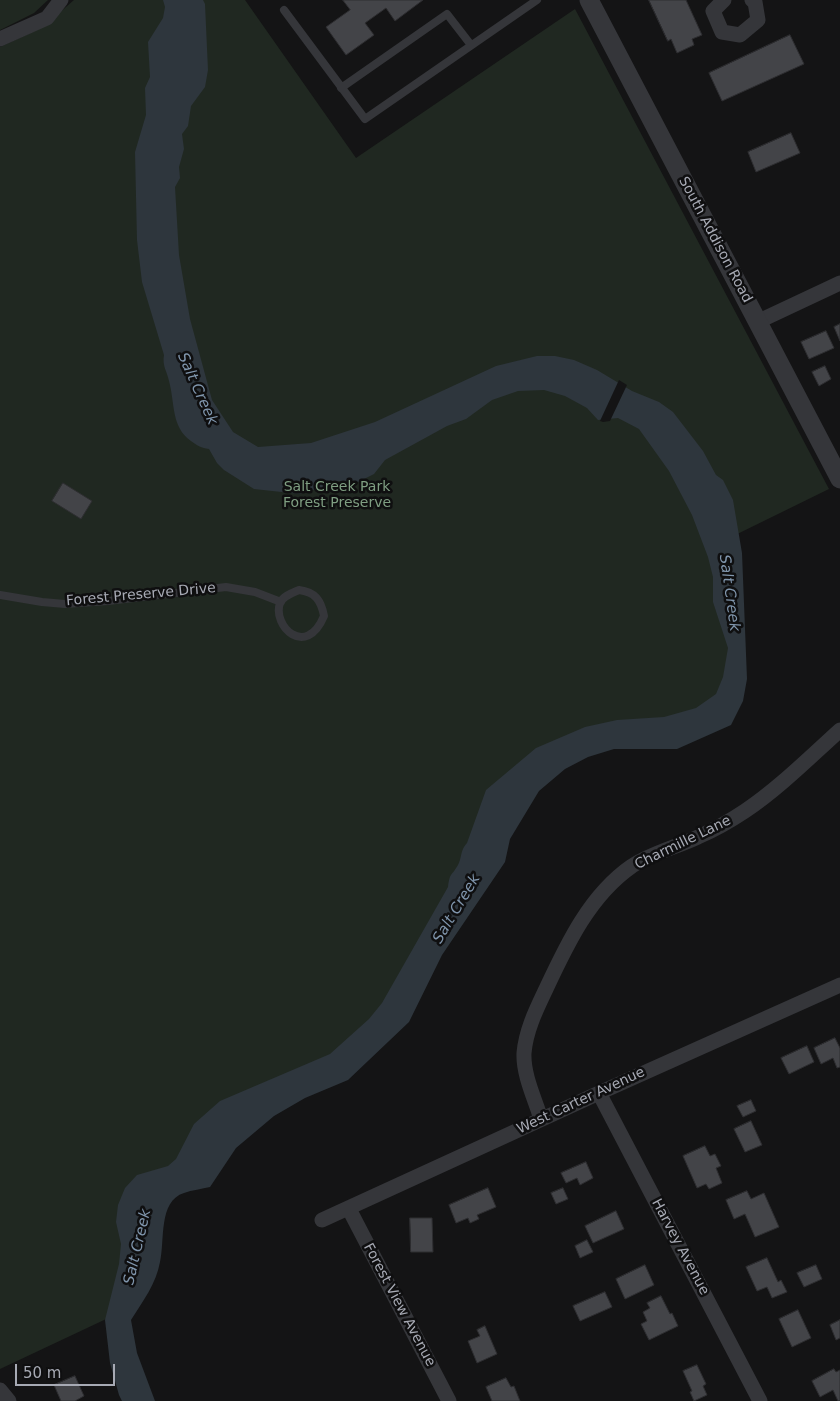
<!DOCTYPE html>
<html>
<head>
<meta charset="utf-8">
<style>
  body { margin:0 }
  #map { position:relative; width:840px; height:1401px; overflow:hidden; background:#141415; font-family:"DejaVu Sans",sans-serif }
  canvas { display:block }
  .scale { position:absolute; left:15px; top:1364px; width:100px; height:22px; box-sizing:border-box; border:2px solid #a7aab4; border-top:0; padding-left:6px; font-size:15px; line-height:18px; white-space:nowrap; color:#a7aab4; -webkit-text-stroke:4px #0f0f10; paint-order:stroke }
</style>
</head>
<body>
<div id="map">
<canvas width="840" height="1401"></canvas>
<div class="scale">50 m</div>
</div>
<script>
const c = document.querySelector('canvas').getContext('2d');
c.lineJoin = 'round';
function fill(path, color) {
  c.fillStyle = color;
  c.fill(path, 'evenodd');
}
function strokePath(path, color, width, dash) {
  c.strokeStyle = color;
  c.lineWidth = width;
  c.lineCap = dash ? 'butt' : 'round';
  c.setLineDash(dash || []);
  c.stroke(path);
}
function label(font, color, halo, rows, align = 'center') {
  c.font = font + ' "DejaVu Sans",sans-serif';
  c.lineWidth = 5;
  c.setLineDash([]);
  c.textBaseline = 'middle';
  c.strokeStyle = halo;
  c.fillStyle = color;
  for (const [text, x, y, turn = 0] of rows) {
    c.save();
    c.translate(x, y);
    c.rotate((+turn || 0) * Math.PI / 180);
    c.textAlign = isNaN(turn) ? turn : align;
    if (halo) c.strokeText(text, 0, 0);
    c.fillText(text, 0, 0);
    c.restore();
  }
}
fill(new Path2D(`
  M0,0h48l-14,13 -34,17z
  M74,0h171l111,158 219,-149 254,480 -108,53 17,128 -33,48 -151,37 -189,284 -191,135 -53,138 -121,57v-1322l43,-20z`), '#202821');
fill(new Path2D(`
  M163,0h40l2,4 3,66 -3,17 -14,19 -3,20 -6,8 2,15 -5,18 1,11 -5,9 4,68 11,64 22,81 21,32 25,15 53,-4 64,-21 121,-56 41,-10h18l19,4 23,10 35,21 27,11 14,10 30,39 13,24 7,5 10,20 9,53 5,126 -4,22 -12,24 -54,24h-63l-26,8 -23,12 -26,22 -29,48 -5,23 -63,93 -33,67 -61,58 -43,18 -31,18 -38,32 -26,39c-8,2 -18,3 -26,6 -26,8 -19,48 -24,69 -4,22 -17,39 -29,58l6,33 18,48h-33l-3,-6 -9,-32 -5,-43 14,-56 2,-20 -5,-22 2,-17 7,-17 12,-13 31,-9 8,-7 18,-35 26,-23 110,-47 39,-35 13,-16 66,-116c2,-15 3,-10 10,-22 4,-7 2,-15 9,-22l19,-53 50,-42 49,-21 32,-7 47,-3 32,-9 20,-14 7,-17 5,-29 -15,-46v-25l-5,-20 -16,-42 -23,-44 -30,-42 -21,-11 -20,2 -11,-12 -22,-12 -21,-6 -26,1 -26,9 -26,19 -19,7 -62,34 -11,14 -16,8 -20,-1 -11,8 -16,1 -11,4 -46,-5 -30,-19 -7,-7 -8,-14c-8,-1 -11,-3 -18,-8 -20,-14 -16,-38 -22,-60 -2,-10 -7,-15 -5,-26l-22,-73 -5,-42 -2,-88 11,-37 -1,-27 5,-11 -2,-35 15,-24 2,-11z`), '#2e363d');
fill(new Path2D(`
  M619,380l8,5 -17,36 -7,1 -3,-1z`), '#141415');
const building = new Path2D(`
  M343,0h80l-28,21 -9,-13 -21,15 9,12 -28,20 -20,-28 24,-17z
  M649,0h37l16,35 -10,4 2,6 -17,8 -6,-14 -3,2z
  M790,35l14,29 -82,37 -13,-28z
  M791,133l9,20 -44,19 -8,-20z
  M840,324v17l-6,-14z
  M826,331l8,17 -25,11 -8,-17z
  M825,366l6,13 -12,7 -7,-14z
  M63,483l29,18 -11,18 -29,-18z
  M835,1038l5,10v19l-3,1 -4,-10 -12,6 -7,-16z
  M807,1046l7,16 -25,12 -8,-16z
  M751,1100l5,11 -13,6 -6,-11z
  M751,1121l11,24 -17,7 -11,-23z
  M705,1146l5,10 5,-2 6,12 -5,2 6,15 -13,6 -3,-5 -9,4 -14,-32z
  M586,1162l7,16 -13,7 -3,-7 -11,5 -5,-10z
  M488,1188l8,19 -19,8 2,4 -9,4 -2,-5 -12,5 -7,-18z
  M563,1188l5,11 -12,5 -5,-11z
  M747,1191l4,8 13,-6 15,34 -24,10 -10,-23 -11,5 -8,-19z
  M616,1211l8,18 -31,14 -8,-17z
  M410,1218h22l1,34h-22z
  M587,1240l6,12 -13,6 -5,-12z
  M767,1258l11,24 3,-2 6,12 -15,6 -5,-11 -10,4 -11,-24z
  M645,1265l9,20 -29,14 -9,-20z
  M816,1265l6,14 -18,8 -7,-14z
  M605,1292l7,15 -32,14 -7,-15z
  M661,1296l9,18 2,-1 6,13 -29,14 -8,-16 6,-3 -4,-9 7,-4 -3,-5z
  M798,1310l13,28 -19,9 -13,-28z
  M840,1320v18l-4,2 -6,-15z
  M485,1326l12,28 -20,9 -9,-22 12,-5 -3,-6z
  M697,1365l9,19 -3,2 4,9 -13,6 -4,-9 2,-1 -9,-20z
  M834,1369l2,3 4,-2v31h-2l-5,-11 -13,7 -8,-16z
  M75,1376l9,20 -9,5h-14l-7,-16z
  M506,1378l5,9 3,-1 6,15h-28l-6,-14z`);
fill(building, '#434448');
strokePath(building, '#2e2e31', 1);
strokePath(new Path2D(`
  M284,10l81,109 172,-119
  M341,88l106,-74 24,31
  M299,590c16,2 22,10 25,26 -18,43 -52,10 -44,-13 3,-7 12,-10 19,-13z
  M0,595l42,7 23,2 43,-3 118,-14 29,5 26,10`), '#35363a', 8);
strokePath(new Path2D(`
  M724,0l-11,11 9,21 18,3 18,-15 -3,-18 -3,-2
  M0,39l47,-21 14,-18
  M757,322l83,-39
  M599,1093l161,308
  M541,1119c-6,-20 -18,-44 -17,-66 2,-23 12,-43 22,-64 21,-45 44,-94 86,-123 20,-13 45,-19 66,-29 16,-7 32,-16 47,-26 34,-23 64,-53 95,-81
  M349,1209l100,192
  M322,1220l277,-127 241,-108
  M0,1390l9,11`), '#35363a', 15);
strokePath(new Path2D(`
  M589,0l251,479`), '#35363a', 19);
label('14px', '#a7aab4', '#0f0f10', [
  ["South Addison Road",715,240,62],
  ["Forest Preserve Drive",141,595,-5],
  ["Charmille Lane",683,843,-26],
  ["West Carter Avenue",581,1101,-25],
  ["Harvey Avenue",680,1247,62],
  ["Forest View Avenue",399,1305,62]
]);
label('14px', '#7f9e82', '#0f0f10', [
  ["Salt Creek Park",337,487],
  ["Forest Preserve",337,503]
]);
label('italic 15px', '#8096ad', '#0f0f10', [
  ["Salt Creek",197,389,66],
  ["Salt Creek",729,593,82],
  ["Salt Creek",457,909,-59],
  ["Salt Creek",138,1247,-77]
]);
</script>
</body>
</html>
